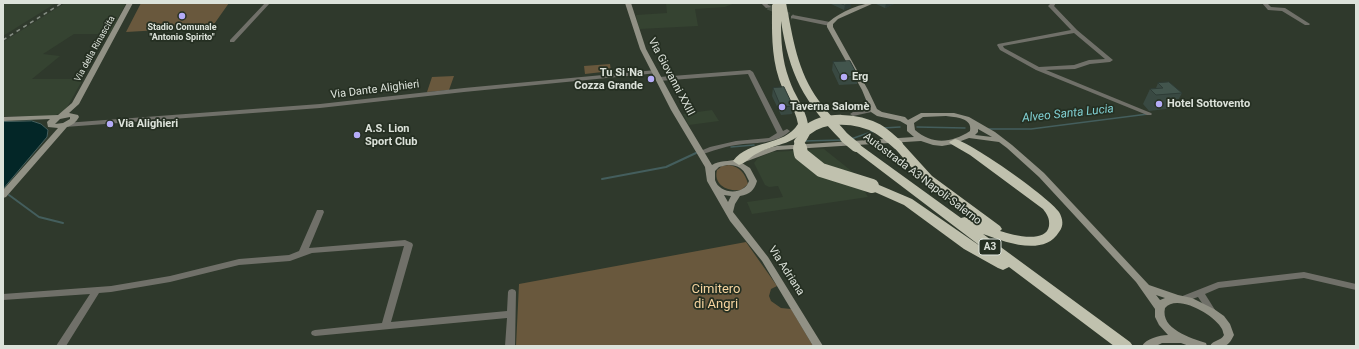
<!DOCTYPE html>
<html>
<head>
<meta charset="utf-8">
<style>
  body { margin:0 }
  #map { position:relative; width:1359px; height:349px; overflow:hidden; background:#2f392c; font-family:Roboto,sans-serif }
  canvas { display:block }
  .frame { position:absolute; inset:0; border:4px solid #dce2da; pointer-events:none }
</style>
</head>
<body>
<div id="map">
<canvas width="1359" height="349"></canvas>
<div class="frame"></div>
</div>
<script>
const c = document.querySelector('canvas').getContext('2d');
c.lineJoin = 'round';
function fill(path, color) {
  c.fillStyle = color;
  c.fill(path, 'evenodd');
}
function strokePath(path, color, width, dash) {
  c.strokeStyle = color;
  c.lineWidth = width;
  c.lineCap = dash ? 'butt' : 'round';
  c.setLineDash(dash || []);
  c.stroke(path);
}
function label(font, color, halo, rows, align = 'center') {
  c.font = font + ' Roboto,sans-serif';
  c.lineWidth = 3.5;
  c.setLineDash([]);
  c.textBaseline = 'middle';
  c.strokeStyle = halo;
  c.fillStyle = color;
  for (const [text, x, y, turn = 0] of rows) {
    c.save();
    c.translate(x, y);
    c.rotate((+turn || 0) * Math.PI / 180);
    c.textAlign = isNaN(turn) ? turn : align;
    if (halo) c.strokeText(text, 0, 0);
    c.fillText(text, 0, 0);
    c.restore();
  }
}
fill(new Path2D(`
  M3,3h53l-53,33z
  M65,3h61l-16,31h-36l-31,20 17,2 -28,23h51l-18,32 -12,5h-50v-74z
  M666,3h69l-10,4 -30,2 3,17 -59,3 -3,-14 31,-2z
  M712,110l7,11 -30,4 -6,-11z
  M824,149l30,24 14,24 -116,17 -5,-12 36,-5 -5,-11 -9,1 -4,-2 -11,-22 4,-5 14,-6z`), '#354331');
fill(new Path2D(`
  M141,3h88l-17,24 -86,5z
  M610,64l1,7 -26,3 -1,-8z
  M454,76l-5,14 -22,2 5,-15z
  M729,165c11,2 16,8 19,19l-7,6c-13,2 -28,-5 -24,-20l5,-4z
  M746,242l31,44 -6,3 -2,7 2,5 10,7 10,1 22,37h-297l3,-62z`), '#69583d');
const water = new Path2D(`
  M32,121l9,3 7,6 -1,7 -44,52v-67z`);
fill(water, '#032627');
strokePath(water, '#445e5d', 1);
strokePath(new Path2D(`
  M917,127l48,1
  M883,128l17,-1
  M989,129h42l117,-15
  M851,139l23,-8
  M803,141l40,-1
  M731,147l23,-2`), '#445e5d', 1.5);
strokePath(new Path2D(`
  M602,179l64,-12 30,-14
  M9,195l30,22 24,6`), '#445e5d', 2);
strokePath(new Path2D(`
  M768,7l25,10`), '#495246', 5.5, [5.5, 3]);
fill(new Path2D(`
  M265,3h5l-36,39h-4v-2z
  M761,3h5l5,4 -5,1z
  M1051,3h5l-2,3 23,24 36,30 -3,2 -20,2 -15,5 -29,1 105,43 1,1 -1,1h-4l-111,-45 -36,-20 -3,-5 1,-1 73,-14 -22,-23 -1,-1zM1074,33l31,26 -16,1 -15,5 -35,2 -35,-19 -1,-2z
  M1262,3h5l4,4 14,1 25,16 -1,1h-4l-23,-14 -14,-1z
  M793,15l37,7 3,2 -3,2 -39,-8v-2z
  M656,70l2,1v2l-194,19 -144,16 -255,19 -3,-2 3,-2 255,-19 144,-16z
  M750,70l3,2 30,59 4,-2 3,2c-15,14 -35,11 -54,14 -13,2 -23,6 -36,10l-2,-1 -1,-1 1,-1 12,-5 26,-6 33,-3 8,-5 -29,-59 -89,7 -3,-2 3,-2z
  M874,108l2,1 1,1 -1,1 -23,5 -3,-2 3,-2z
  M317,210h6l1,2 -15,36 96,-8 7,3 1,2 -22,77 116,-11 1,-19 1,-2 3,-1 3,1 1,2 -1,54h-10l2,-28 -192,18 -3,-1 -1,-2 1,-2 3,-1 67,-7 22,-77 -92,7 -22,8 -51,4 -69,17 -59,10 -12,1 -33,53h-10l34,-52 -87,6v-6l108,-8 59,-10 69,-17 50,-4 10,-4z
  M1304,272l52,12v6l-52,-12 -85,10 -14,6 10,16 -1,2 -3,1 -3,-1 -10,-15 -15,5 -3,-1 -1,-2 1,-2 38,-15z`), '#707069');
fill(new Path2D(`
  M127,3h6l-54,101 -10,9 9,2 1,2c-3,5 -6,8 -12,10l-61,70 -3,1v-8l55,-62 -10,-1 -1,-5 3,-3 -47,2v-4l55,-2 14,-12zM70,117v2l-7,4 -8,1 5,-5z
  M625,3h6l15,46 33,61 33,55c7,-5 17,-3 25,-6 13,-4 26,-10 40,-13l137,-9 -7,-6v-6l-7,-4 -23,-5 -6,-4 -9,-22 -35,-63v-3c9,-10 33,-21 47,-21l-36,16 -5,5v3l35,63 9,19 5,3 23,5 3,3 13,-7h33l15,4 26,15 17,13 32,28 105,112 29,10 14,3 22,11 10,7 6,8 4,11c-7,14 -9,11 -24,11 3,-6 11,-5 14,-11 -1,-2 -1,-4 -2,-6 -7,-14 -45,-36 -57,-21 -5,21 26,30 41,35l1,3h-18l-8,-3h-19l-6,3h-14c4,-7 17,-11 26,-11l-9,-10 -4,-8v-8l-19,-27 -97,-105 -32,-29 -8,-6 -30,-4 -16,6 -11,2 -9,-1 -12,-4 -144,9 -35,13 8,5 7,13c-3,10 -7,13 -17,15l-5,8 -2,8 35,45 55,89h-10l-51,-85 -32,-40 -23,-40 -2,-14 -34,-57 -31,-61zM946,116c9,1 27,2 24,15 -18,12 -38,14 -55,-1l-1,-7 9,-6zM978,129l14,8 -17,-2 3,-3zM727,165c14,0 17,5 22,16 -5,15 -30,13 -34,-1 0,-2 0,-7 0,-9l4,-4zM724,195l7,1 -3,6zM1156,295l9,3 -5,2z`), '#919185');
fill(new Path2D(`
  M774,3h12c7,35 11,68 33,98 9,13 22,24 32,37l-2,2h-8c-37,-38 -52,-66 -60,-119 0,20 1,39 8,58 5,16 16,28 19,45 -10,21 -32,19 -50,29 -7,3 -12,10 -19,12l-6,-4c16,-22 51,-14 65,-37 -3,-17 -14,-29 -19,-45 -8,-25 -7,-49 -7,-74z
  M955,139c17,4 95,59 104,73 4,7 5,14 0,20 -15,25 -54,10 -76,2l147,108 3,4h-19l-105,-79 -6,3 -5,-2 -34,-19 -60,-44 -36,-16 -2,-3 6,-4 40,17 71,49 -133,-101 6,-3 4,1 101,73 4,-1 11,4 -52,-39 -32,-37 6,-3 4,1 30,33 68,50 2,3 -2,2c12,4 46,13 49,-5 1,-7 -2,-12 -6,-17l-73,-54 -19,-11 -2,-2z`), '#c0c1ae');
strokePath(new Path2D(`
  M3,40l59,-37`), '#838b81', 1.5, [4, 4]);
strokePath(new Path2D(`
  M845,138l11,9
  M801,149l-2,-7c3,-3 5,-8 7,-11 19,-16 52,-13 72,-2 7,4 14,11 20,16`), '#c0c1ae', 10);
strokePath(new Path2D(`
  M800,148l1,6 20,16 51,16`), '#c0c1ae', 14);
fill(new Path2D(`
  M831,3h20v4l-7,3 -13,-6z
  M877,3h17v1l-9,4 -9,-4z
  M833,62l25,14 -1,8 -18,1 -7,-15z
  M1158,83l24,10 -8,15 -25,3 -6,-7 7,-15 6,-1z
  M773,88l20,18 -1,8 -11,1 -9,-19z`), '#394942');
fill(new Path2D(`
  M850,3h1v4l-7,3 1,-5z
  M886,3h8v1l-9,4z`), '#2e3c36');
const building = new Path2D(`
  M840,3h10l-5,2z
  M850,61l8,15 -17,1 -8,-15z
  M1169,82l13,11 -26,2 -6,-6 13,-1 -5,-5z
  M784,87l9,19 -12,1 -8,-19z`);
fill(building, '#42554d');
strokePath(building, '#2e3c36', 1);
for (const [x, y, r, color] of [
  [182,16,4,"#b5acf8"],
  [844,77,4,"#b5acf8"],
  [651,79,4,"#b5acf8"],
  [1159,104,4,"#b5acf8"],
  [782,107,4,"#b5acf8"],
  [110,124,4,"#b5acf8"],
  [357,135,4,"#b5acf8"]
]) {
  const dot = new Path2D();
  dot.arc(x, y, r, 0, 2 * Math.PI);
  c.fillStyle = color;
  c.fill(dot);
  strokePath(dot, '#252f22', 1.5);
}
label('bold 9px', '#dce2da', '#252f22', [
  ["Stadio Comunale",182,28],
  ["\"Antonio Spirito\"",182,38]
]);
label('9px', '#dce2da', '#252f22', [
  ["Via della Rinascita",95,49,-61]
]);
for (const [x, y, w] of [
  [990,247,22]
]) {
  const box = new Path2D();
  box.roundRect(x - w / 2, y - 8, w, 16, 3);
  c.fillStyle = '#252f22';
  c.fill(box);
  strokePath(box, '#dce2da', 1);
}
label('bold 10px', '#dce2da', null, [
  ["A3",990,247]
]);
label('bold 11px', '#dce2da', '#252f22', [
  ["Tu Si 'Na",643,73,"right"],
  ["Cozza Grande",643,86,"right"],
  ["Erg",852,77],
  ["Hotel Sottovento",1167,104],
  ["Taverna Salomè",790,107],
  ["Via Alighieri",118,124],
  ["A.S. Lion",365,129],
  ["Sport Club",365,142]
], 'left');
label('11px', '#dce2da', '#252f22', [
  ["Via Giovanni XXIII",671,77,62],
  ["Via Dante Alighieri",375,90,-7],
  ["Autostrada A3 Napoli-Salerno",922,179,37],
  ["Via Adriana",786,271,57]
]);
label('italic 12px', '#80d0d3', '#252f22', [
  ["Alveo Santa Lucia",1068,114,-6]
]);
label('13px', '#f6d49f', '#252f22', [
  ["Cimitero",716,290],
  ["di Angri",716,305]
]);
</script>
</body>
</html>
